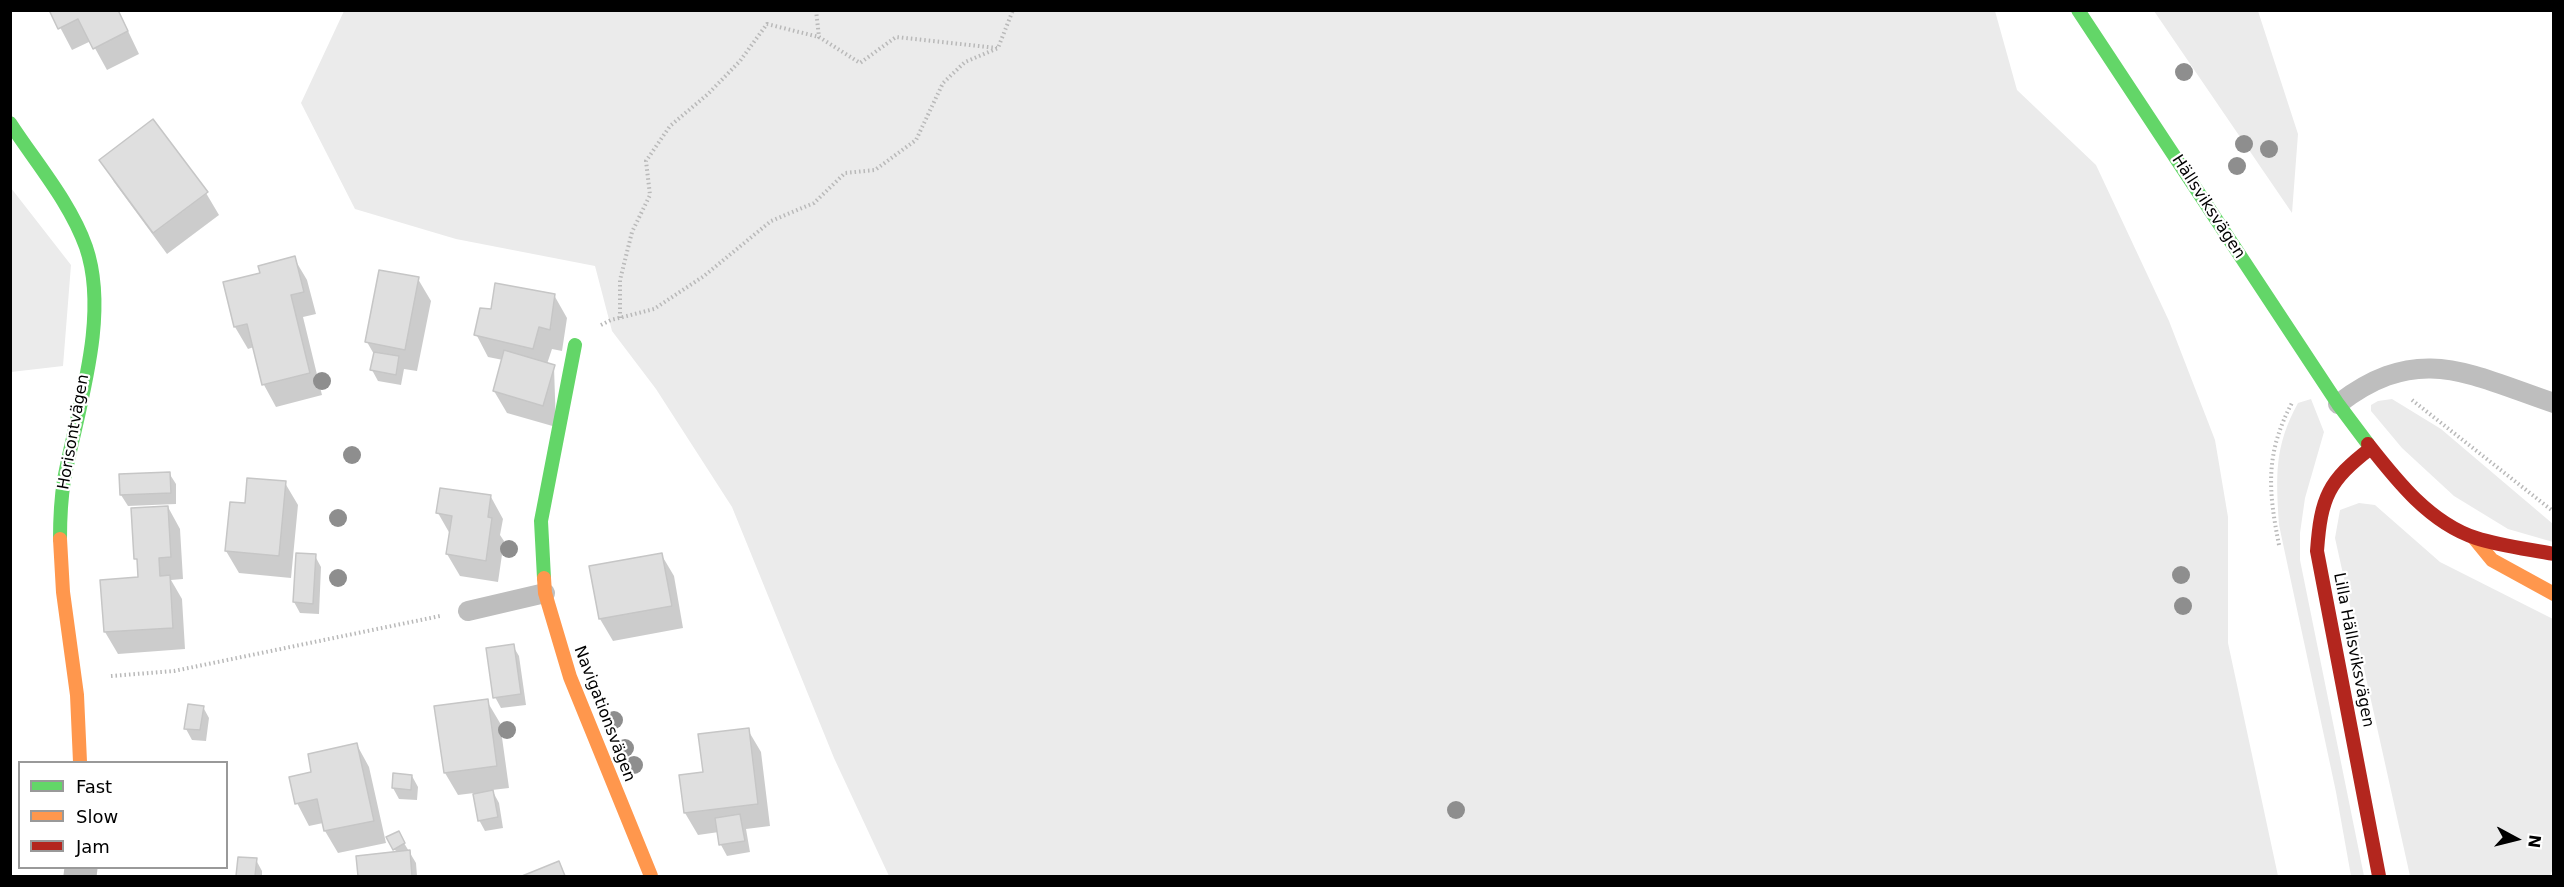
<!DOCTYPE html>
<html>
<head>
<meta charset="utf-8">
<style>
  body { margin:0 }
  #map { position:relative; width:2564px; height:887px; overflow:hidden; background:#fff; font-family:"DejaVu Sans",sans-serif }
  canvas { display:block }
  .frame { position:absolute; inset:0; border:12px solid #000; pointer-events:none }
  .legend { position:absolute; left:18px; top:761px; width:210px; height:108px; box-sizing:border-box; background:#fff; border:2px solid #999; margin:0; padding:8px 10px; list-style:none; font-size:18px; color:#000 }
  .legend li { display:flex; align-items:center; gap:12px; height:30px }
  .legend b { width:30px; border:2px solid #999 }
  .north { position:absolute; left:2486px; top:809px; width:60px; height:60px; -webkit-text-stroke:4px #fff; paint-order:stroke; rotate:97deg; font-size:16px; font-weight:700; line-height:24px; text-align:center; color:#000 }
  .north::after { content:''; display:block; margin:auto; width:21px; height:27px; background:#000; clip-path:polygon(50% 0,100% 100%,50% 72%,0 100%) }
</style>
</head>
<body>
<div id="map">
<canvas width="2564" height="887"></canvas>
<div class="frame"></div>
<ul class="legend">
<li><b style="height:8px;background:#63d668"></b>Fast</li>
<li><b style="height:8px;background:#ff974d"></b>Slow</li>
<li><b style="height:8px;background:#b3261e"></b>Jam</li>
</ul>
<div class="north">N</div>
</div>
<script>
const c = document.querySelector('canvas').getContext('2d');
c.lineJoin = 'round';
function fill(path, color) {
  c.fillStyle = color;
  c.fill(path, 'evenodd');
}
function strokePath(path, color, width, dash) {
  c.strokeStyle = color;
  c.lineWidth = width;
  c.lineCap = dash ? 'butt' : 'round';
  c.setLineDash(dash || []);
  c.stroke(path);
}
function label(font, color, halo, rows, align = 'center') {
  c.font = font + ' "DejaVu Sans",sans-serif';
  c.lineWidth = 4.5;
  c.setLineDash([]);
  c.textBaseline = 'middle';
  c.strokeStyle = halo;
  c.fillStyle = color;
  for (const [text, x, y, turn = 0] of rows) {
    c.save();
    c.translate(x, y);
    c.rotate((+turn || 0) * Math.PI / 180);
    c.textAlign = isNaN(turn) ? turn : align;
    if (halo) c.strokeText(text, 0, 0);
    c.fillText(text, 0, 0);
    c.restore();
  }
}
fill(new Path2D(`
  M344,11h1651l22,79 79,75 73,156 46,119 13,77v126l50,233h-1389l-55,-118 -102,-251 -76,-118 -44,-58 -17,-65 -139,-27 -101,-30 -54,-106z
  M2154,11h104l40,123 -6,79z
  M11,188l60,77 -8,101 -52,6z
  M2311,399l13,33 -19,66 -5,35v27l64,316h-13l-15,-84 -57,-267c-3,-50 -5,-78 19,-122z
  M2392,399l49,30 112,95v18l-45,-13 -54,-33 -52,-48 -31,-37v-6l7,-4z
  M2359,503l16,2 65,57 113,57 1,247 -4,10h-140l-75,-338 5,-28z`), '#ebebeb');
fill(new Path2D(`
  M51,10h67l21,44 -32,16 -16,-29 -19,9z
  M101,160l105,33 13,22 -52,39 -53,-72z
  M294,258l13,22 9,34 -13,3 19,78 -46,12 -12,-22 -10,-38 -6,2 -13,-22 -11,-44 37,-9z
  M418,279l13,22 -14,70 -13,-2 -3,16 -23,-4 -6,-11 3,-14 -8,-14z
  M554,295l13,23 -5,33 -10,-2 -5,15 7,3 2,60 -49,-14 -13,-22 9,-31 -15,-3 -12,-23 16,-24z
  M169,473l7,11v20l-48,2 -7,-11 -1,-20z
  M285,483l13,22 -7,73 -52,-5 -13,-22z
  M491,497l12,22 -3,16 4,6 -6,41 -38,-6 -13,-22 3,-20 -12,-21z
  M168,507l12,22 3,50 -12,1 11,19 3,50 -67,5 -13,-22 35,-53 -1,-15 -3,-5z
  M661,554l13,22 9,52 -70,13 -13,-22 -9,-51z
  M315,556l6,11 -2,47 -19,-1 -6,-11z
  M513,646l6,10 7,49 -25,3 -6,-11z
  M487,701l13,22 9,65 -17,2 7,13 4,25 -18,3 -6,-11 -5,-27 -16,2 -13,-22z
  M203,707l6,11 -3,23 -14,-1 -6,-11z
  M748,730l13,22 9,74 -24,3 4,23 -23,4 -6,-11 -2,-13 -21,3 -13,-22 -4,-36 24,-3z
  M357,745l12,22 17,76 -48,10 -13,-22 -2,-8 -14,3 -12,-23 16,-29z
  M412,776l6,11 -1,13 -18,-1 -6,-11z
  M398,833l18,30 1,13h-57l-2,-19 39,-4 -9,-15z
  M239,858l17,2 6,11v5h-24z
  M558,863l8,13h-40z`), '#0003');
const building = new Path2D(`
  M49,10h69l10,21 -35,18 -15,-30 -20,10z
  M153,119l55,73 -55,41 -54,-73z
  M295,256l9,36 -13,3 19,78 -48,12 -15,-61 -13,3 -11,-45 37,-9 -2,-7z
  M379,270l40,7 -14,73 -40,-8z
  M495,283l60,11 -5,36 -11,-3 -6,22 -59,-14 6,-27 11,1z
  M504,350l51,15 -12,41 -50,-15z
  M374,352l25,4 -3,19 -26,-5z
  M170,472l1,21 -51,2 -1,-21z
  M247,478l39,3 -7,75 -54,-5 5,-49 15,1z
  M440,488l51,7 -3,22 4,1 -6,43 -40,-7 6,-38 -16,-3z
  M168,506l3,51 -12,1 1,18 10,-1 3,53 -69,4 -4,-52 38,-3 -1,-18h-3l-3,-51z
  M296,553l20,1 -3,50 -20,-2z
  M662,553l10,53 -73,13 -10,-53z
  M514,644l7,50 -28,4 -7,-50z
  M488,699l9,67 -53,7 -10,-67z
  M188,704l16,2 -4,24 -16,-1z
  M749,728l9,76 -74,9 -5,-38 24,-3 -5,-38z
  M357,743l17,78 -50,10 -7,-32 -22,5 -6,-27 22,-5 -3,-18z
  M393,773l19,2 -1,15 -19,-2z
  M493,790l5,27 -20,4 -5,-27z
  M740,814l5,27 -26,4 -4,-27z
  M399,831l6,12 -12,7 -7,-13z
  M410,850l2,26h-54l-2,-20z
  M238,857l19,1 -2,18h-19z
  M559,861l6,15h-43z`);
fill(building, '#dfdfdf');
strokePath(building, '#c6c6c6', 1.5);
strokePath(new Path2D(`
  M816,10l3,27 41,26 36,-26 101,11
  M620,318v-38l12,-48 18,-37 -4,-34 24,-35 38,-32 32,-33 27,-37 52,13
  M601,325l10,-5 43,-11 50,-33 67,-55 43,-18 31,-30 30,-3 41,-30 27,-57 22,-21 33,-14 15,-38
  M2412,400l142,112
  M2279,545c-11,-56 -14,-92 14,-144
  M111,676l63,-5 266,-55`), '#b9b9b9', 4, [1.5, 3]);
strokePath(new Path2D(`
  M2338,404c81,-62 130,-30 216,-1
  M468,611l77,-18`), '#bebebe', 20);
strokePath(new Path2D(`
  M80,876l1,-8`), '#bebebe', 33);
strokePath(new Path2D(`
  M2078,10l260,394 30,40
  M10,123c26,40 60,79 76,124 24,70 -9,163 -22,233 -3,19 -4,39 -4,59
  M544,578l-3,-57 34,-176`), '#63d668', 14);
strokePath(new Path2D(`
  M2474,538l18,22 62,34
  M60,539l3,53 14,103 3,67
  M544,578l1,15 25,84 81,199`), '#ff974d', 14);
strokePath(new Path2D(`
  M2368,444c29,37 62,79 108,94 25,8 52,11 78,16
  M2371,448c-43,33 -50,49 -54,103l62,325`), '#b3261e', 14);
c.fillStyle = '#8e8e8e';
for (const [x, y] of [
  [2184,72],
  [2244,144],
  [2269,149],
  [2237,166],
  [322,381],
  [352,455],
  [338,518],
  [509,549],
  [2181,575],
  [338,578],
  [2183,606],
  [614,720],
  [507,730],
  [625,748],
  [634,765],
  [1456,810]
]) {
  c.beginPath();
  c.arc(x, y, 9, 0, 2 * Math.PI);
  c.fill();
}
label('16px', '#000', '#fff', [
  ["Hällsviksvägen",2208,207,57],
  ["Horisontvägen",74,432,-80],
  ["Lilla Hällsviksvägen",2353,650,79],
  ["Navigationsvägen",604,714,69]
]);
</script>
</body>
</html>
